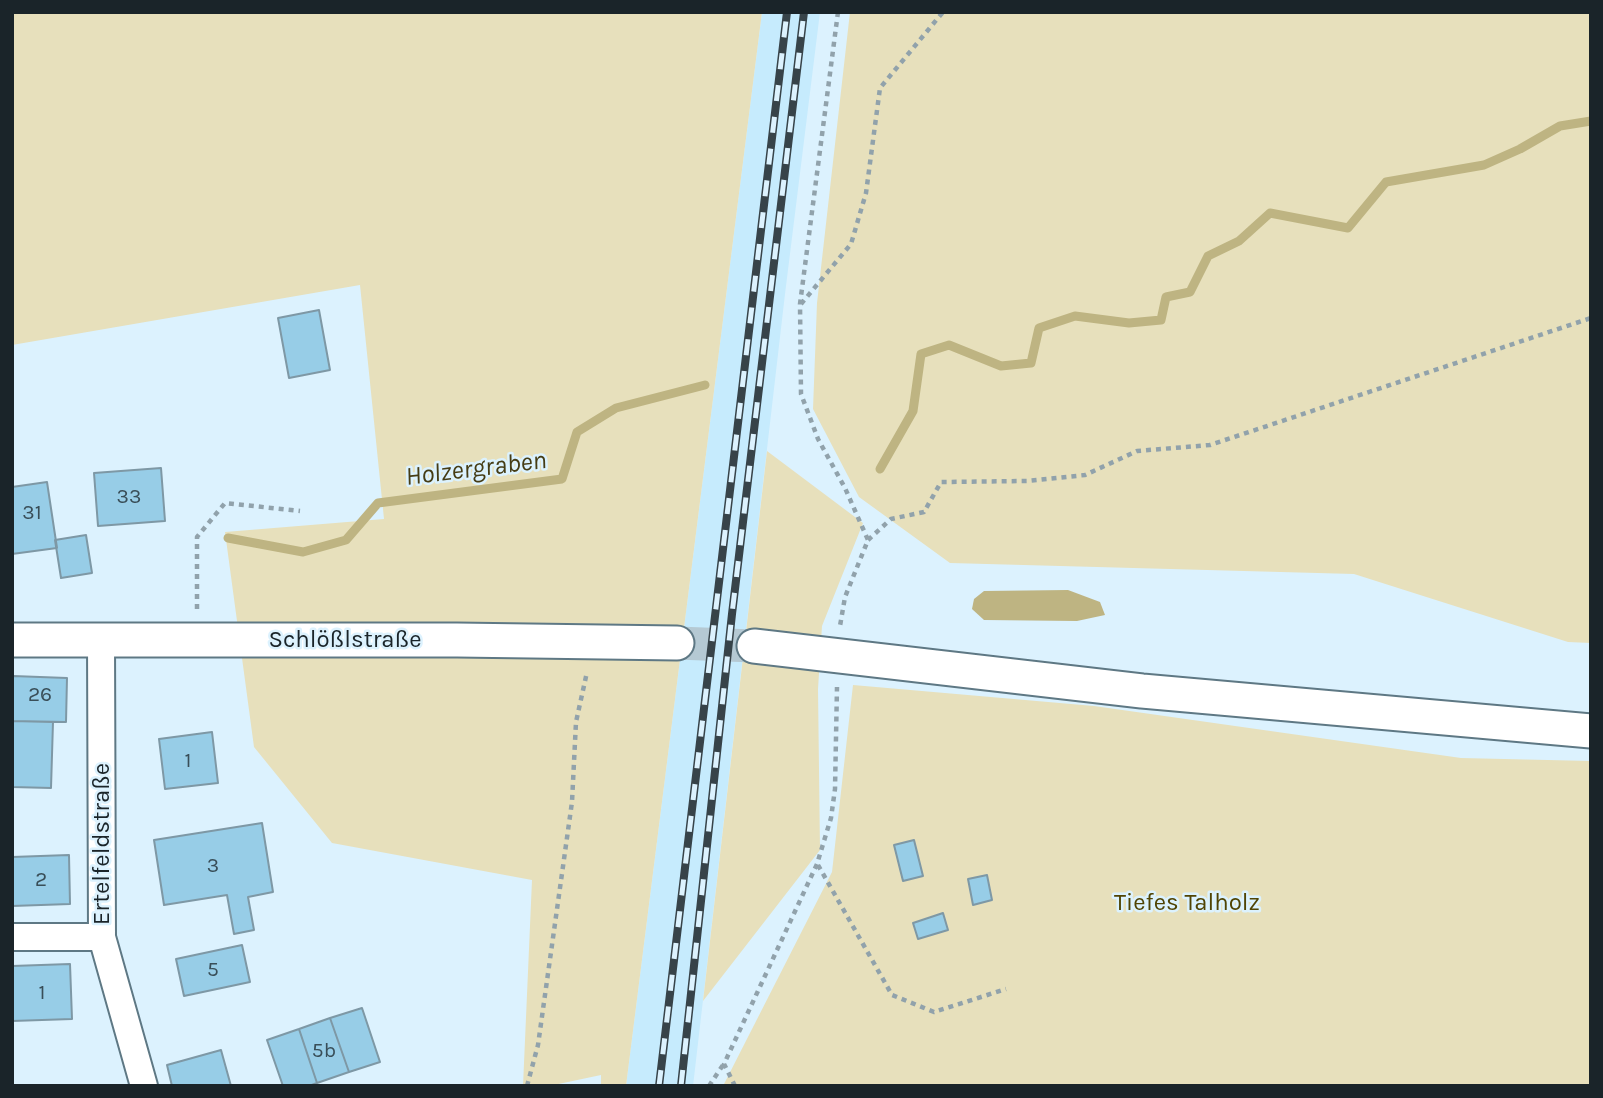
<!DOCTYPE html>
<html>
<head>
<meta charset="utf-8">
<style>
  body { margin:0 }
  #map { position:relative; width:1603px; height:1098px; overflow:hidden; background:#dcf2fe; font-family:Karla,sans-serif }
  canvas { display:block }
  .frame { position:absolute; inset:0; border:14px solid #1a2429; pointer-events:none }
</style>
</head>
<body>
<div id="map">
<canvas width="1603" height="1098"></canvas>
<div class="frame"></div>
</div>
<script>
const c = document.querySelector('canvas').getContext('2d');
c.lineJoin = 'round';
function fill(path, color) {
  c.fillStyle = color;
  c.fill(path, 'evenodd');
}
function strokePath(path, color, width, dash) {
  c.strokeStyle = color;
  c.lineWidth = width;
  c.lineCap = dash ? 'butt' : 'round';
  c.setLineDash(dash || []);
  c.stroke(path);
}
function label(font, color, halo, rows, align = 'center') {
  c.font = font + ' Karla,sans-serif';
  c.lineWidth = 5;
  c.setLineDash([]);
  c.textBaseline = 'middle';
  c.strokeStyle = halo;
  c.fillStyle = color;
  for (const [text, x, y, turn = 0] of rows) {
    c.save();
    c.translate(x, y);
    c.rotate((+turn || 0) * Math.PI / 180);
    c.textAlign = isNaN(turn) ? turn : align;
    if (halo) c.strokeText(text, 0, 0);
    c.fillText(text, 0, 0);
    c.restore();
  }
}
fill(new Path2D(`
  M762,12h58l-35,282 -92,792h-67z`), '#c6ebfd');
fill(new Path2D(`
  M12,12h750l-136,1074h-25v-11l-52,11h-26l9,-206 -200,-37 -78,-96 -29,-215 159,-13 -24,-234 -348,60z
  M850,12h741v631l-23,-1 -214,-68 -404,-11 -91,-66 -46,-88 4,-106z
  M767,451l96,72 -41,103 -4,63 2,161 -117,151z
  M853,685l241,21 367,52 130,3v325h-868l109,-214z`), '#e7e0bc');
fill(new Path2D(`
  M1068,590l32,12 5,13 -28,6 -93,-1 -12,-11 2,-10 10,-8z`), '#beb482');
strokePath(new Path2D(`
  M880,469l33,-58 8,-57 28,-9 52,21 30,-3 8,-35 36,-12 54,7 32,-3 5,-23 24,-5 18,-36 31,-15 31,-28 78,15 38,-46 98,-17 36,-16 40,-23 31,-5
  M228,538l75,14 43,-12 32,-37 184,-24 15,-47 39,-24 89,-23`), '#beb482', 9);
const building = new Path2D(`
  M319,310l11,60 -41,8 -11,-60z
  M161,468l4,53 -67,5 -4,-53z
  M47,482l10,66 -45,6v-67z
  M86,535l6,38 -31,5 -6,-38z
  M13,676l54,2 -1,44 -54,-1z
  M12,721l41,1 -2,66 -39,-1z
  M212,732l6,51 -53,6 -6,-50z
  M262,823l11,69 -25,5 6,33 -20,4 -7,-39 -63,10 -10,-65z
  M914,840l9,36 -20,5 -9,-36z
  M69,855l1,49 -58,2v-49z
  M987,875l5,25 -19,5 -5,-26z
  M943,913l5,17 -30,9 -5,-16z
  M242,945l8,37 -66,14 -8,-37z
  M70,964l2,55 -60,2v-55z
  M362,1008l18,54 -31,10 -19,-54z
  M330,1018l19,54 -32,11 -18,-54z
  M299,1029l18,54 -8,3h-26l-16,-46z
  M221,1050l10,36h-59l-5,-21z`);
fill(building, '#97cde7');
strokePath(building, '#7e98a5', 2);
strokePath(new Path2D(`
  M677,643l77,3`), '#b5c9d3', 33, [33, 17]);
const minor = new Path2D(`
  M101,639l1,298 42,149
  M12,937h90`);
const tertiary = new Path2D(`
  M12,640h445l220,3
  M754,646l388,45 449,40`);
strokePath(minor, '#5e7884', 30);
strokePath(tertiary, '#5e7884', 37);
strokePath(new Path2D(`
  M838,12l-38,292 1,90 17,45 27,49 23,52 -23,57 -5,29
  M801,304l50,-60 15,-51 14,-105 63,-76
  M868,540l23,-21 33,-7 17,-30 86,-1 58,-6 52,-24 73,-6 381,-127
  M197,609v-72l28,-34 75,8
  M818,865l74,130 42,17 72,-23
  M527,1086l11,-41 34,-243 4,-80 11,-50
  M709,1086l14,-21
  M735,1086l-11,-22 93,-200 14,-46 4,-29 2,-102`), '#91a2ab', 4.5, [5, 5]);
strokePath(minor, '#fff', 26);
strokePath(tertiary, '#fff', 33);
const rail = new Path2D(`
  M659,1086l128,-1074
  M681,1086l51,-472 72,-602`);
strokePath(rail, '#374349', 8);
strokePath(rail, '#dcf2fe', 5, [16]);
label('21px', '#394e58', null, [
  ["33",129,497],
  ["31",32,513],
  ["26",40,695],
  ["1",188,761],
  ["3",213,866],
  ["2",41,880],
  ["5",213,970],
  ["1",42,993],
  ["5b",324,1051]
]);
label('24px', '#1a2429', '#dcf2fe', [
  ["Schlößlstraße",345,640],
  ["Ertelfeldstraße",102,844,-90]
]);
label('24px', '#504404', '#dcf2fe', [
  ["Tiefes Talholz",1187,903]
]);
label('italic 26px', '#453c14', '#dcf2fe', [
  ["Holzergraben",476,469,-7]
]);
</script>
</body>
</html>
